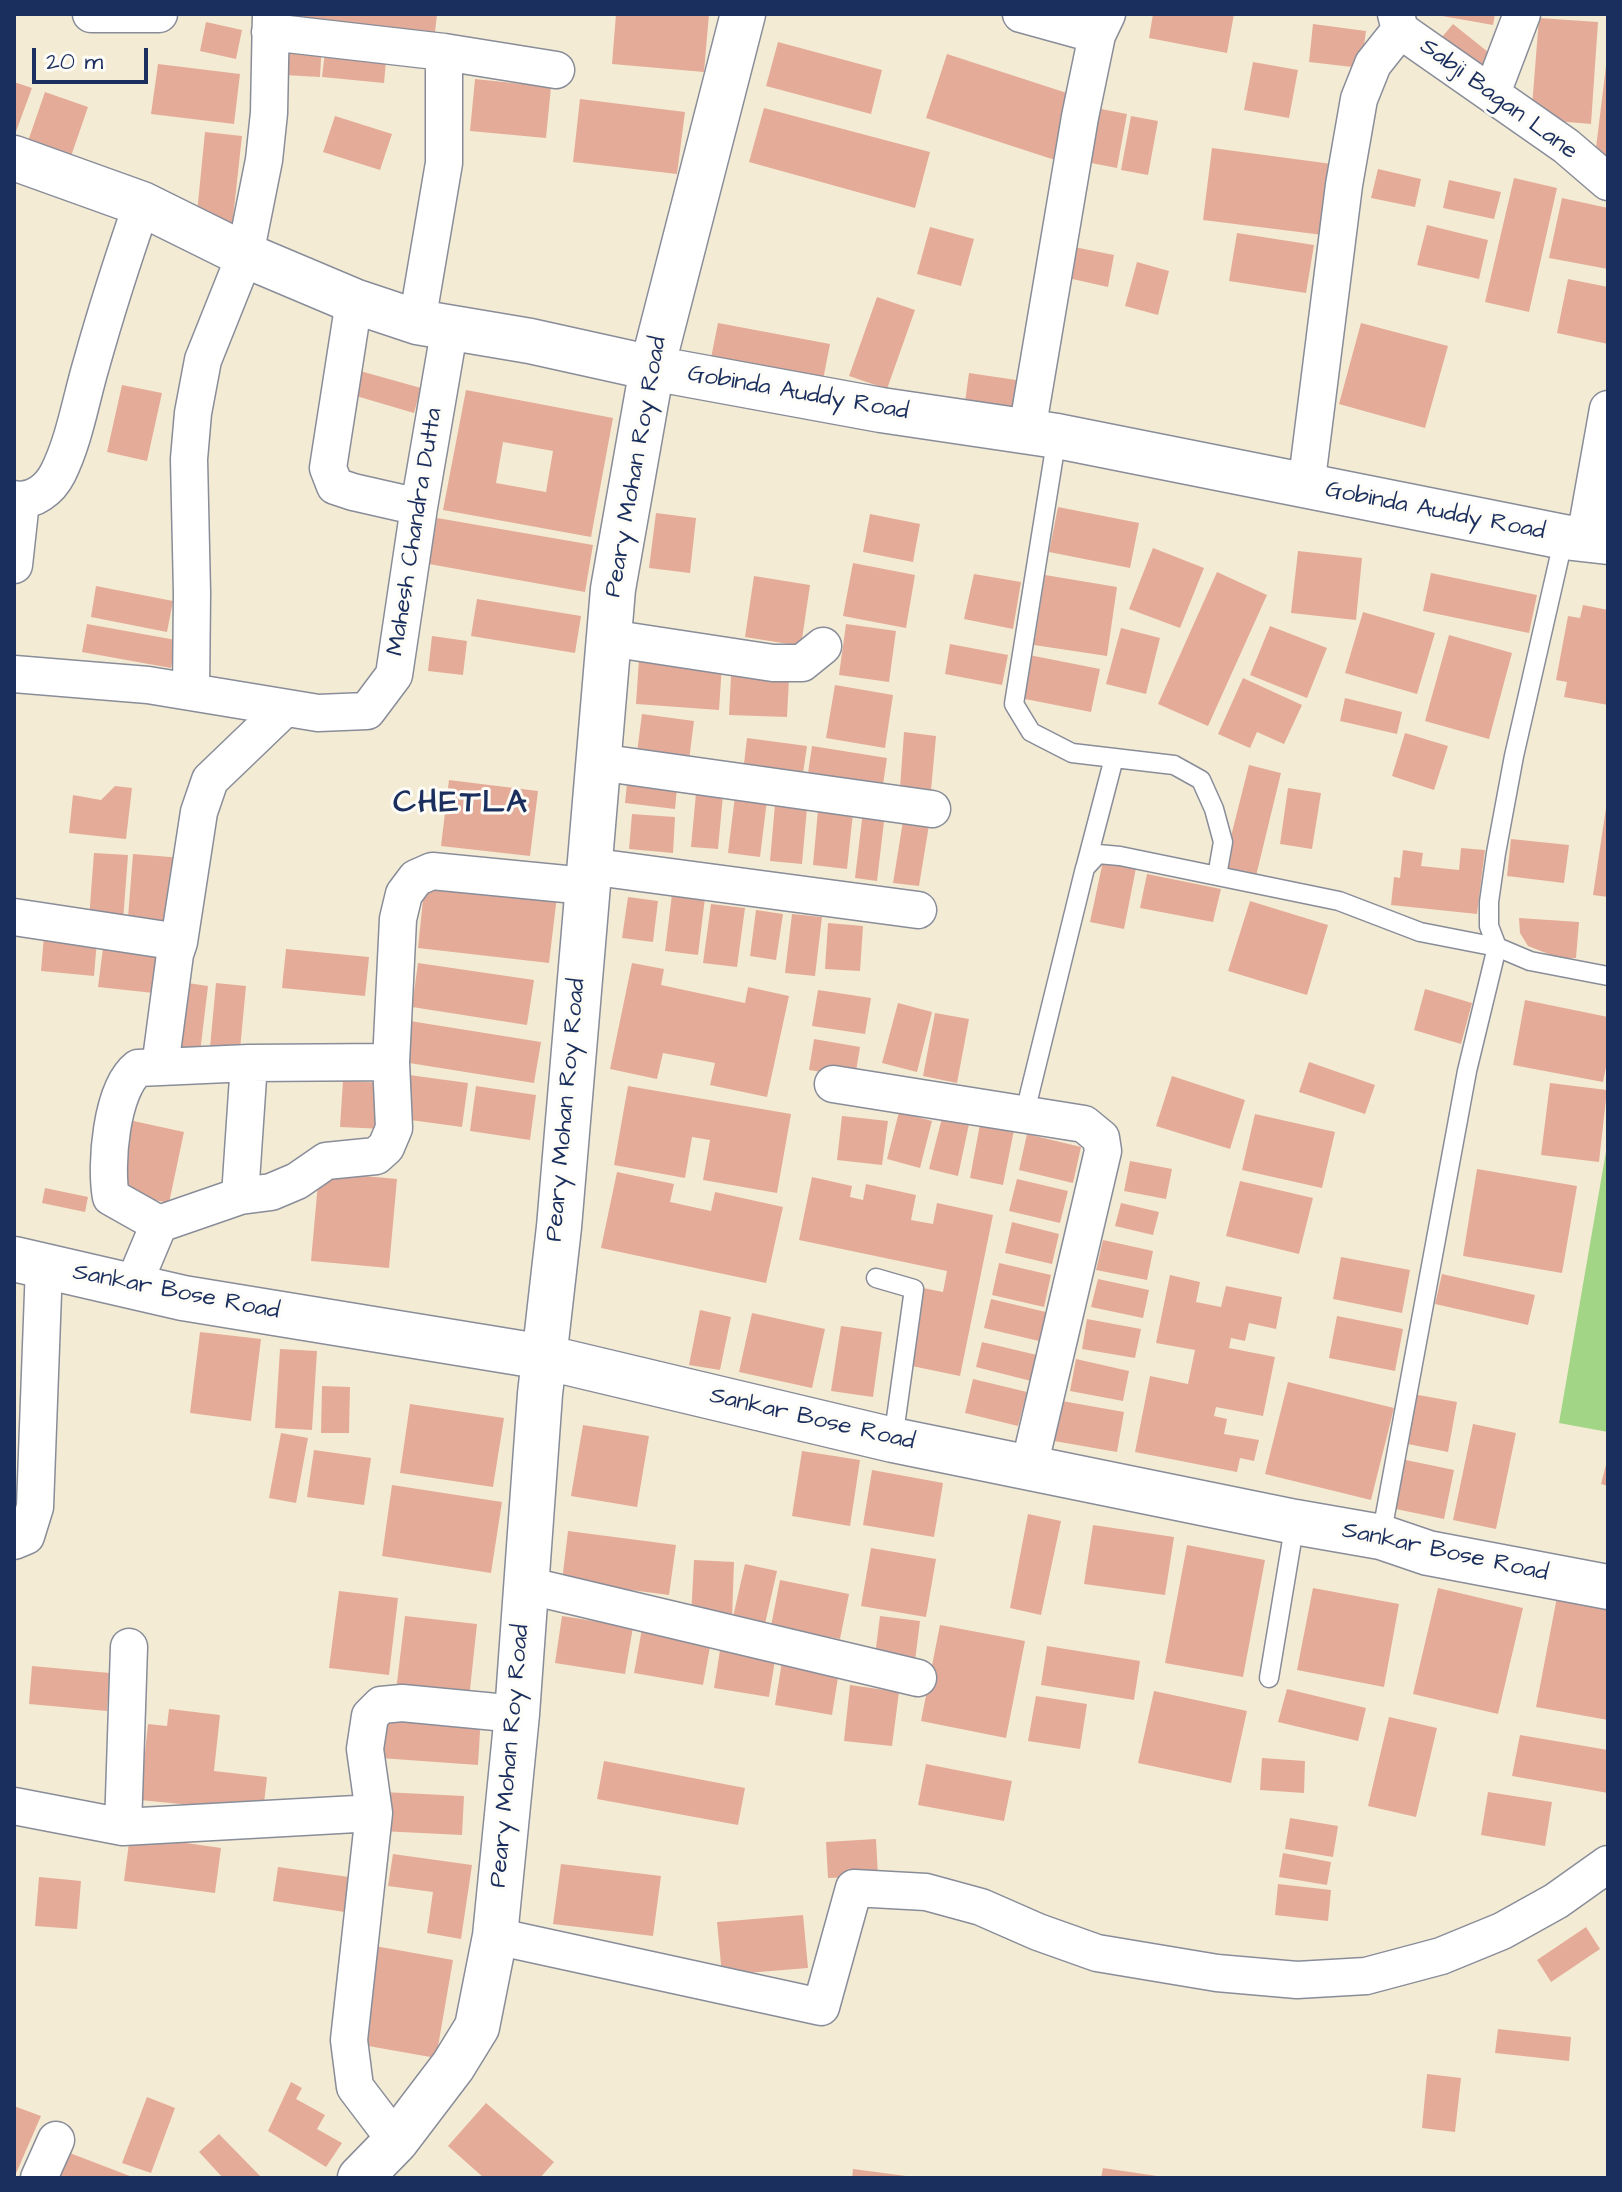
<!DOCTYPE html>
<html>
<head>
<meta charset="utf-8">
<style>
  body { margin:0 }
  #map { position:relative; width:1622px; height:2192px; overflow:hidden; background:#f4ebd4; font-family:"Architects Daughter",sans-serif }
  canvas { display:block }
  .frame { position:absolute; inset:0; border:16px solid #1b2f5e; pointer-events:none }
  .scale { position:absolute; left:32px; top:48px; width:116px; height:36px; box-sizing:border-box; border:4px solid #1b2f5e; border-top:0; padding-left:10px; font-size:24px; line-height:28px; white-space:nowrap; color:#1b2f5e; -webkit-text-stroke:6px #fdfcf7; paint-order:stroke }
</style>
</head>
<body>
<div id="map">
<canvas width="1622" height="2192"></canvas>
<div class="frame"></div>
<div class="scale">20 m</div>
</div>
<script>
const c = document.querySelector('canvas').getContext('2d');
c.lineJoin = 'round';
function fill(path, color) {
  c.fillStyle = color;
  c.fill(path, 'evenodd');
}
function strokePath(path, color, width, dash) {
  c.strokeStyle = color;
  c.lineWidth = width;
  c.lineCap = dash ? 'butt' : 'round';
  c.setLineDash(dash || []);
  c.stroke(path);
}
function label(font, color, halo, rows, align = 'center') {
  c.font = font + ' "Architects Daughter",sans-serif';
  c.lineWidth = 6;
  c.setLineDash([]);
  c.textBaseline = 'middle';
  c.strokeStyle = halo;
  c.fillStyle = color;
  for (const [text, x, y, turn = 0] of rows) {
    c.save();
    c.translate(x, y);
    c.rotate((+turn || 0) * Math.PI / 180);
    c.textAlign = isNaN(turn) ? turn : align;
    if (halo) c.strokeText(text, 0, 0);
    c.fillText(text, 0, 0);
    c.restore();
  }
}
fill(new Path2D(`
  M1608,1140v292l-49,-9z`), '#a2d686');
fill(new Path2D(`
  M285,14h152l-3,28 -150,-16z
  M616,14h93l-5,58 -92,-8z
  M1153,14h81l-7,39 -78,-15z
  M1431,14h64l-2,11z
  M1539,18l59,4 -7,102 -60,-5z
  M206,22l36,8 -6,29 -36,-8z
  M1313,24l53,7 -5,37 -52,-6z
  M1453,24l40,32 -16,19 -40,-32z
  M286,39l36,3 -2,35 -36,-2z
  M778,42l104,28 -11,44 -105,-28z
  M326,43l61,7 -3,33 -62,-6z
  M947,54l129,42 -21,64 -129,-42z
  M1253,62l45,8 -9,48 -45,-8z
  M158,64l82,10 -6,50 -83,-10z
  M1606,66h2v92l-13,-2z
  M475,79l76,8 -5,51 -76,-7z
  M14,82l18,6 -18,49z
  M45,92l43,15 -19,55 -43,-15z
  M580,99l105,13 -8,62 -104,-12z
  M764,108l166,44 -15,56 -166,-46z
  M1096,108l31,6 -10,54 -31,-6z
  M335,116l57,18 -12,36 -57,-18z
  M1131,116l27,5 -10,54 -27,-5z
  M205,132l37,4 -10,91 -36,-4z
  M1212,148l120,16 -9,71 -120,-15z
  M1378,169l43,10 -6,28 -44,-9z
  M1514,178l43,10 -28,124 -44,-10z
  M1449,180l52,12 -7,27 -51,-11z
  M1562,198l46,10v61l-59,-11z
  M1427,225l61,15 -9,39 -62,-14z
  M930,227l44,12 -13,47 -44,-12z
  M1237,233l77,12 -8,48 -77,-12z
  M1074,247l40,8 -6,32 -40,-9z
  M1137,262l32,9 -11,44 -33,-9z
  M1568,279l40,8v57l-51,-11z
  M877,297l38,13 -28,79 -38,-13z
  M718,323l112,21 -7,36 -112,-22z
  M1361,323l87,23 -23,82 -86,-24z
  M353,369l68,19 -7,25 -68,-20z
  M969,373l54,8 -5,35 -54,-7z
  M122,385l40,8 -15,68 -40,-9z
  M466,390l147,28 -22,119 -148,-27zM503,442l50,9 -7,41 -50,-9z
  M1058,507l81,16 -9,45 -81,-16z
  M656,513l40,5 -6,55 -41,-5z
  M870,514l50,10 -7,38 -50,-10z
  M437,518l156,27 -8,47 -156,-28z
  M1153,548l51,20 -24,60 -51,-19z
  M1298,551l64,7 -6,62 -65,-7z
  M853,563l62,12 -9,53 -63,-12z
  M1217,572l50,23 -59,131 -50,-22z
  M1431,573l106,22 -8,38 -106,-22z
  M974,574l47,8 -8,47 -49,-10z
  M1045,575l72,12 -10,69 -73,-11z
  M754,576l56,9 -9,61 -56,-9z
  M96,586l77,15 -6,31 -76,-15z
  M477,599l104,17 -6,37 -104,-17z
  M1583,605l25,5v95l-44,-8 3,-15 -11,-2 12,-64 12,2z
  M1363,612l72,21 -18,61 -72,-21z
  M87,624l89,16 -5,28 -89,-16z
  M846,624l50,7 -7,51 -50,-7z
  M1270,626l57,22 -20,50 -57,-23z
  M1121,628l39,10 -14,56 -40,-10z
  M1449,635l63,18 -23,86 -64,-18z
  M432,636l35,5 -4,34 -35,-4z
  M950,644l58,11 -6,30 -57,-11z
  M1029,655l71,14 -9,43 -71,-14z
  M639,659l83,6 -3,45 -83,-6z
  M731,676l58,3 -2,38 -58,-2z
  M1243,678l59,27 -18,39 -27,-12 -7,16 -32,-14z
  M835,685l58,10 -8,53 -59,-10z
  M1345,698l57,14 -5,22 -57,-13z
  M642,714l52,7 -6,47 -52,-8z
  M904,732l32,4 -5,54 -31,-2z
  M1405,733l43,13 -14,44 -42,-14z
  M747,738l60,8 -5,34 -59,-8z
  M812,746l75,12 -5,33 -75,-11z
  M1249,765l32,8 -25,103 -33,-8z
  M628,773l50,4 -3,32 -50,-6z
  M449,780l89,11 -8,65 -89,-10z
  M115,786l17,2 -6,51 -57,-6 4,-38 28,5z
  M1288,788l33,5 -9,56 -32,-5z
  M696,793l27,2 -5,54 -27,-2z
  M735,796l32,4 -7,57 -32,-4z
  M775,804l32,4 -5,56 -32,-3z
  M1606,808h2v89l-15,-2z
  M818,810l35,3 -6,56 -34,-4z
  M863,811l22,2 -8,68 -22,-3z
  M632,814l43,3 -2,36 -44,-4z
  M903,821l26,4 -10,61 -26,-3z
  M1511,839l58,6 -5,38 -57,-7z
  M1461,848l24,2 -8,64 -86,-9 3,-28 6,1 3,-28 20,3 -2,13 38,4z
  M94,853l34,2 -5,66 -34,-2z
  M133,854l50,4 -5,76 -51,-4z
  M1103,861l33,7 -12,61 -34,-7z
  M1147,874l74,15 -8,33 -73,-14z
  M425,880l132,16 -8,67 -131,-15z
  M672,894l33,4 -7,57 -33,-4z
  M628,897l30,4 -5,41 -31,-4z
  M1250,901l78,24 -21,70 -79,-24z
  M711,904l34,4 -8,59 -34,-4z
  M756,910l27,4 -7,46 -26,-4z
  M792,914l30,3 -7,59 -30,-3z
  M1519,918l60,4 -3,36h-17l-31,-12 -8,-13z
  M828,923l35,3 -3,45 -35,-2z
  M44,935l53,5 -3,36 -53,-5z
  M104,940l64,8 -5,46 -65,-7z
  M286,949l83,8 -4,39 -83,-8z
  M418,963l116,17 -7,45 -115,-18z
  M632,963l32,6 -3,16 84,18 3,-16 41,9 -22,101 -57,-12 5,-22 -52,-10 -6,26 -47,-10z
  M174,981l34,5 -9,75 -35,-5z
  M216,983l30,3 -7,74 -30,-2z
  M1425,989l47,14 -11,41 -47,-14z
  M818,990l53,8 -6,36 -53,-8z
  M1525,1000l83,17v40l-5,25 -90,-17z
  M898,1003l34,9 -15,60 -35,-9z
  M935,1013l34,6 -12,64 -34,-7z
  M410,1021l131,21 -7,41 -131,-21z
  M814,1039l46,8 -5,30 -46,-7z
  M1309,1062l66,23 -10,29 -66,-22z
  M409,1075l59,8 -6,44 -59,-8z
  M1172,1076l73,24 -15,49 -74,-23z
  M343,1081l44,2 -2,46 -45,-2z
  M1550,1083l57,7 -8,72 -58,-7z
  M476,1086l60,9 -6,45 -60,-9z
  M628,1086l163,28 -14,79 -74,-13 7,-40 -18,-3 -7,41 -71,-13z
  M899,1112l33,9 -12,47 -33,-9z
  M1255,1114l80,18 -13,56 -80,-18z
  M842,1116l46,5 -6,44 -45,-5z
  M942,1118l27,6 -11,52 -29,-7z
  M129,1120l55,12 -15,71 -54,-11z
  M980,1124l34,6 -11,55 -33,-7z
  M1027,1134l54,13 -8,36 -54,-13z
  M1130,1161l42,8 -6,30 -42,-8z
  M1477,1169l100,17 -15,87 -99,-17z
  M319,1172l78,7 -8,89 -78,-7z
  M617,1172l57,12 -4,18 41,9 4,-19 68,15 -17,76 -165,-35z
  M812,1177l40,9 -2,11 13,3 3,-16 50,11 -5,25 22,4 4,-21 56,12 -33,161 -53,-11 16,-77 20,4 4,-21 -148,-31z
  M1017,1179l51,12 -8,32 -51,-12z
  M1240,1181l73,17 -14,56 -73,-18z
  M45,1188l43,9 -3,15 -43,-9z
  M1121,1203l38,9 -6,23 -38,-9z
  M1012,1222l47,12 -7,30 -47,-11z
  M1103,1240l50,11 -6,29 -51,-10z
  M1341,1257l69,13 -8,43 -69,-14z
  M999,1263l52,12 -7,32 -52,-12z
  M1442,1274l93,21 -7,30 -93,-21z
  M1170,1275l30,7 -4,20 25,5 5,-21 56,11 -6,32 -27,-6 -4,18 -14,-3 -2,10 46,9 -12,59 -47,-9 -2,9 13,3 -3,15 35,6 -5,21 -14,-3 -3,14 -102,-20 15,-76 38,8 7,-34 -39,-7z
  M1098,1279l51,11 -6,28 -52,-11z
  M991,1299l55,13 -7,29 -55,-13z
  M700,1310l31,7 -11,53 -31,-5z
  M752,1313l73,16 -13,59 -73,-16z
  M1337,1316l66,13 -8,42 -66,-13z
  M1087,1319l54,10 -6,29 -53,-9z
  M841,1326l41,6 -9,65 -42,-6z
  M200,1332l61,7 -10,82 -61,-8z
  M982,1342l55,13 -6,26 -55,-14z
  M280,1349l37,2 -5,79 -37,-2z
  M1076,1359l53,12 -6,30 -53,-10z
  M973,1379l54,13 -9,34 -53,-13z
  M1288,1382l106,26 -23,92 -106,-26z
  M322,1386l28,1 -1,46h-28z
  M1413,1394l44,8 -9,50 -45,-9z
  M1062,1401l62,11 -7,40 -63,-11z
  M410,1404l94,14 -11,69 -93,-14z
  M1473,1424l43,9 -20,96 -43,-9z
  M583,1425l66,11 -12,71 -66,-11z
  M281,1433l27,5 -12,65 -27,-5z
  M314,1450l57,8 -7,47 -57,-8z
  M802,1451l58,9 -10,66 -58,-10z
  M1401,1459l53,11 -10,49 -53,-11z
  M1607,1461h1v25l-7,-2z
  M872,1470l71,13 -9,54 -71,-12z
  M392,1485l110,17 -11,71 -109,-17z
  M1028,1514l33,7 -20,94 -31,-7z
  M1093,1525l81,12 -9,58 -81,-11z
  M568,1531l108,14 -7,50 -107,-14z
  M1187,1545l78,15 -22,117 -78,-14z
  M871,1548l65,11 -10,58 -65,-11z
  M694,1560l40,2 -2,57 -41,-2z
  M745,1564l32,7 -12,53 -32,-7z
  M780,1580l69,14 -9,45 -69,-13z
  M1313,1588l86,16 -15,83 -87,-17z
  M1438,1588l85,20 -25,106 -85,-20z
  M339,1591l59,7 -9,77 -60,-7z
  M1557,1597l51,10v113l-72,-13z
  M405,1616l72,8 -8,75 -73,-8z
  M562,1616l71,11 -8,47 -70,-11z
  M880,1616l40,5 -6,48 -40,-5z
  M643,1623l69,13 -9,49 -69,-12z
  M940,1625l85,16 -19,97 -85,-17z
  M721,1644l55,10 -7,43 -55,-9z
  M1047,1646l93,15 -6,39 -93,-15z
  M783,1655l57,10 -8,50 -57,-10z
  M32,1666l78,7 -3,38 -78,-7z
  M850,1685l49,7 -7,54 -48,-5z
  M1287,1689l79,19 -8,33 -80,-19z
  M1154,1691l93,20 -16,72 -93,-20z
  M1036,1696l51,8 -7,45 -52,-8z
  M169,1709l51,6 -6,56 53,6 -4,35 -123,-12 8,-76 19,2z
  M382,1709l99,6 -3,50 -98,-7z
  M1389,1717l48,11 -21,89 -48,-11z
  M1520,1735l88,15v43l-96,-17z
  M1262,1758l43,3 -1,32 -44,-3z
  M604,1761l141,27 -7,37 -141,-26z
  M926,1764l86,17 -8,40 -86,-16z
  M383,1792l81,4 -2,39 -82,-4z
  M1488,1792l64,10 -7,44 -64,-11z
  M1290,1818l48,8 -5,31 -48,-8z
  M130,1835l91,13 -6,45 -91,-12z
  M876,1839l2,37 -50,2 -2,-36z
  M1283,1853l48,9 -4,23 -48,-8z
  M393,1854l79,11 -11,74 -34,-6 6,-41 -45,-6z
  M561,1864l100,12 -8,60 -100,-12z
  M278,1867l85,12 -5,35 -85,-13z
  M39,1877l42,4 -4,48 -42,-3z
  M1278,1884l53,6 -3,31 -53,-6z
  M803,1915l5,53 -86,7 -5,-53z
  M1586,1927l14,22 -49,33 -14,-22z
  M375,1946l78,14 -17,98 -79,-14z
  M1498,2029l73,8 -2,24 -74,-8z
  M1427,2074l34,4 -6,54 -33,-4z
  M291,2082l11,6 -6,11 29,16 -8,14 25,14 -16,24 -58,-36z
  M147,2097l28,11 -24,65 -29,-10z
  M486,2103l68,59 -14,16h-56l-36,-32z
  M14,2106l27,10 -27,62z
  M219,2134l43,44h-39l-24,-26z
  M62,2150l73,28h-83z
  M1103,2168l54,8 -1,2h-55z
  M853,2169l53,7v2h-54z`), '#e4ac98');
const service = new Path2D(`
  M1057,436l-43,268 17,28 41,21 102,12 27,15 13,29 9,33 -6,34
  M1564,537l-50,219 -18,97 -7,49v24l8,21 33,14 78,15
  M1086,865l28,-107
  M1024,1116l61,-248 13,-14 22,2 219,45 81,31 77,15 -30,124 -86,466
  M876,1278l38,11 -21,151
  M1269,1678l26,-156`);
const minor = new Path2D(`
  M91,14h68
  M1021,14l76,21
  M1396,14l4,16 166,116 42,36
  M270,32l174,20 112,18
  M1492,93l30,-79
  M354,301l-26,167 7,18 18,6 66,15
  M417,322l27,-159v-111
  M1027,431l53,-314 17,-82 10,-21
  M1306,487l38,-302 15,-86 14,-35 27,-34
  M14,499c19,4 36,-10 44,-26 17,-34 23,-75 34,-111 15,-54 32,-106 50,-158
  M1585,538l23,-129
  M14,565l7,-64
  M609,638l164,25h29l21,-17
  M14,674l134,11 170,28 49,-2 27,-36 25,-168 31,-181
  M191,692l1,-99 -3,-134 4,-46 10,-53 42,-105 19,-95 5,-47 2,-99
  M598,762l334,47
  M588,866l330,44
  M14,917l165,25 20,-130 11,-32 75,-72
  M160,1067l15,-113 4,-12
  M833,1084l251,40 17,14 2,13 -74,316
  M240,1196l9,-133
  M159,1224l-48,-27c-6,-31 0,-108 27,-129l111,-5 142,-1
  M132,1288l27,-64 81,-28 31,-4 26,-11 29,-20 50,-5 10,-9 8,-19 -3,-66 7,-143 6,-25 12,-16 16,-7 154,15
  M14,1541l12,-5 9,-29 9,-241
  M526,1585l392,93
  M14,1806l109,21 251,-14
  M123,1827l6,-180
  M495,1936l326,71 33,-119 72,4 55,15 57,25 59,21 120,20 80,7 69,-4 75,-20 61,-25 54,-30 52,-37
  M396,2141l-41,-54 -6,-47 25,-227 -9,-64 5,-33 11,-11 21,-2 115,11
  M39,2178l17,-38`);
const tertiary = new Path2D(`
  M14,158l128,46 103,51 109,46 63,21 113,19 122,27 229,42 176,26 507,101 44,5
  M14,1259l169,39 361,59 349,83 402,82 86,15 47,16 180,34
  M360,2178l36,-37 57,-75 24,-39 18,-91 22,-222 23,-320 19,-167 54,-638 39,-221 91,-354`);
strokePath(service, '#888d99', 21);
strokePath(minor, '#888d99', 39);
strokePath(tertiary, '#888d99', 47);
strokePath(service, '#fff', 18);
strokePath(minor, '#fff', 36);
strokePath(tertiary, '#fff', 44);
label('24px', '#1b2f5e', '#fdfcf7', [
  ["Sabji Bagan Lane",1498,100,36],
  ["Gobinda Auddy Road",798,394,10],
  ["Peary Mohan Roy Road",637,467,-80],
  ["Gobinda Auddy Road",1435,512,11],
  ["Mahesh Chandra Dutta",416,532,-81],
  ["Peary Mohan Roy Road",567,1110,-85],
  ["Sankar Bose Road",176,1293,11],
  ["Sankar Bose Road",812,1420,13],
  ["Sankar Bose Road",1445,1553,12],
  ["Peary Mohan Roy Road",511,1756,-85]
]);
c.letterSpacing = '2px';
label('bold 32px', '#1b2f5e', '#fdfcf7', [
  ["CHETLA",461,804]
]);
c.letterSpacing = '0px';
</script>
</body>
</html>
